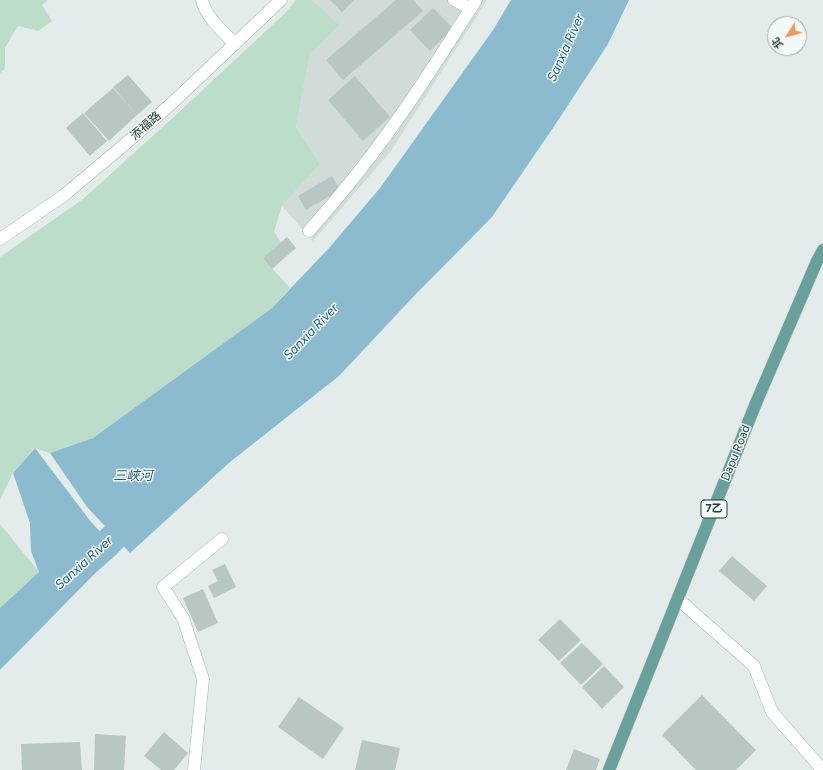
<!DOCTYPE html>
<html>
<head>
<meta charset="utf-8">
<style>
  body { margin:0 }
  #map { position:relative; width:823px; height:770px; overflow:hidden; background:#e3ecea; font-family:Figtree,"Noto Sans TC",sans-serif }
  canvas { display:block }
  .north { position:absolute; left:767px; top:16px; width:40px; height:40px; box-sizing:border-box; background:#f3f9f7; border:1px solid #a0aeab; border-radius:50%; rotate:234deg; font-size:11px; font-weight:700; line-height:16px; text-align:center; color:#233d3a }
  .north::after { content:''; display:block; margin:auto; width:14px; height:18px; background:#ee985f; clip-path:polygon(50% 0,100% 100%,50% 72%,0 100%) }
</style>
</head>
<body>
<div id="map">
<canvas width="823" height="770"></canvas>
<div class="north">北</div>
</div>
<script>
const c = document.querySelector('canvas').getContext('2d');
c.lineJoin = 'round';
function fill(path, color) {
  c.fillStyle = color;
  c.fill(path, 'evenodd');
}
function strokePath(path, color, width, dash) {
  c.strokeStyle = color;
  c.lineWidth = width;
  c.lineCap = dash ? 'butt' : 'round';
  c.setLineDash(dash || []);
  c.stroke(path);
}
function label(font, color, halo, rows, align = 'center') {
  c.font = font + ' Figtree,"Noto Sans TC",sans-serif';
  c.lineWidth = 3;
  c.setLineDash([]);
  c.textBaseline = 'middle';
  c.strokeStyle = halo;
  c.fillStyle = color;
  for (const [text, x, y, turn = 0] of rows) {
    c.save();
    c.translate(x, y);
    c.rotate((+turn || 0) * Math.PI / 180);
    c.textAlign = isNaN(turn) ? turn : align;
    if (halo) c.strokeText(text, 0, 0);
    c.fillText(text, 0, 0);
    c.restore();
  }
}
fill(new Path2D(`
  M312,0h175l-96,151 -78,90 -31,-35 38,-42 -24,-37 14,-73 28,-29z`), '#d1dcd9');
fill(new Path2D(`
  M0,0h48l-6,5 10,16 -14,10 -19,-5 -2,1 -12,21v21l-5,4z
  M296,0h16l27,25 -29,29 -14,73 24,37 -38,42 -8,26 7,11 -18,15 27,30 -18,20 -179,130 -43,15 -16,-5 -21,25 -13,27v-243l83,-58 94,-85 107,-100z
  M0,524l39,48 -39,36z`), '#bcddca');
fill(new Path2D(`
  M511,0h118l-21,44 -53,81 -63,92 -77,78 -76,81 -109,86 -100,91 -43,-46 -37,-54 43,-15 179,-130 57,-60 51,-60 113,-158z
  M35,448l56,74 27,28 -118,120v-62l39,-36 -8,-21 -1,-28 -17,-50z`), '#8cbbd0');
strokePath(new Path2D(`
  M81,567l26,-23 35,-36`), '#8cbbd0', 28);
fill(new Path2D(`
  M330,0h24l-12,12z
  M396,0h17l10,11 -80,69 -17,-20z
  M433,8l20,20 -23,23 -20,-21z
  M128,75l24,27 -15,13 -24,-28z
  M355,76l35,41 -27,24 -35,-41z
  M113,88l24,27 -28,26 -25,-28z
  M83,113l24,28 -17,15 -24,-28z
  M332,176l8,14 -34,20 -8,-14z
  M287,237l9,11 -24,21 -9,-11z
  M732,556l35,30 -13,15 -35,-30z
  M225,564l11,23 -22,11 -6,-12 10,-5 -6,-11z
  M203,589l15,34 -20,9 -15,-34z
  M560,619l21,21 -22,21 -21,-21z
  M582,643l21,21 -22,21 -21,-22z
  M604,666l20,21 -22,22 -20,-22z
  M702,695l54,55 -20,20h-40l-34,-35z
  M299,697l45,31 -21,31 -45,-32z
  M164,732l24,21 -14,17h-13l-17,-14z
  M95,734l31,2 -2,34h-30z
  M362,740l38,8 -5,22h-40z
  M80,742l2,28h-60l-1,-26z
  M574,749l26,10 -4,11h-30z`), '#b8c7c3');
const minor = new Path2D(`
  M202,0c3,16 22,33 33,44
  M454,0l17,9
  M309,231c16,-18 32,-37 47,-56 44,-55 82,-115 120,-175
  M0,239l63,-43 61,-51 46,-40 111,-105
  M678,599l76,67 18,46 48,55 1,3
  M194,770l9,-91 -20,-61 -20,-31 59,-48`);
const major = new Path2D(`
  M609,770l147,-367 61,-142 6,-11`);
strokePath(minor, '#a6b4b2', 13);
strokePath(major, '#c1c9c8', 13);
strokePath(minor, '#fff', 12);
strokePath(major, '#69a09b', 12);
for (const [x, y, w] of [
  [714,509,26]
]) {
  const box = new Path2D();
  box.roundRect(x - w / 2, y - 9, w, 18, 3);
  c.fillStyle = '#f3f9f7';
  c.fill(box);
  strokePath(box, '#233d3a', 1);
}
label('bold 11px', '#233d3a', null, [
  ["7乙",714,509]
]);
label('12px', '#233d3a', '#f3f9f7', [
  ["添福路",146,126,-41],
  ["Dapu Road",736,453,-68]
]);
label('italic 13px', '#1f5b77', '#f3f9f7', [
  ["Sanxia River",566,48,-66],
  ["Sanxia River",311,332,-46],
  ["三峽河",133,476],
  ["Sanxia River",84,563,-42]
]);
</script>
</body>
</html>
